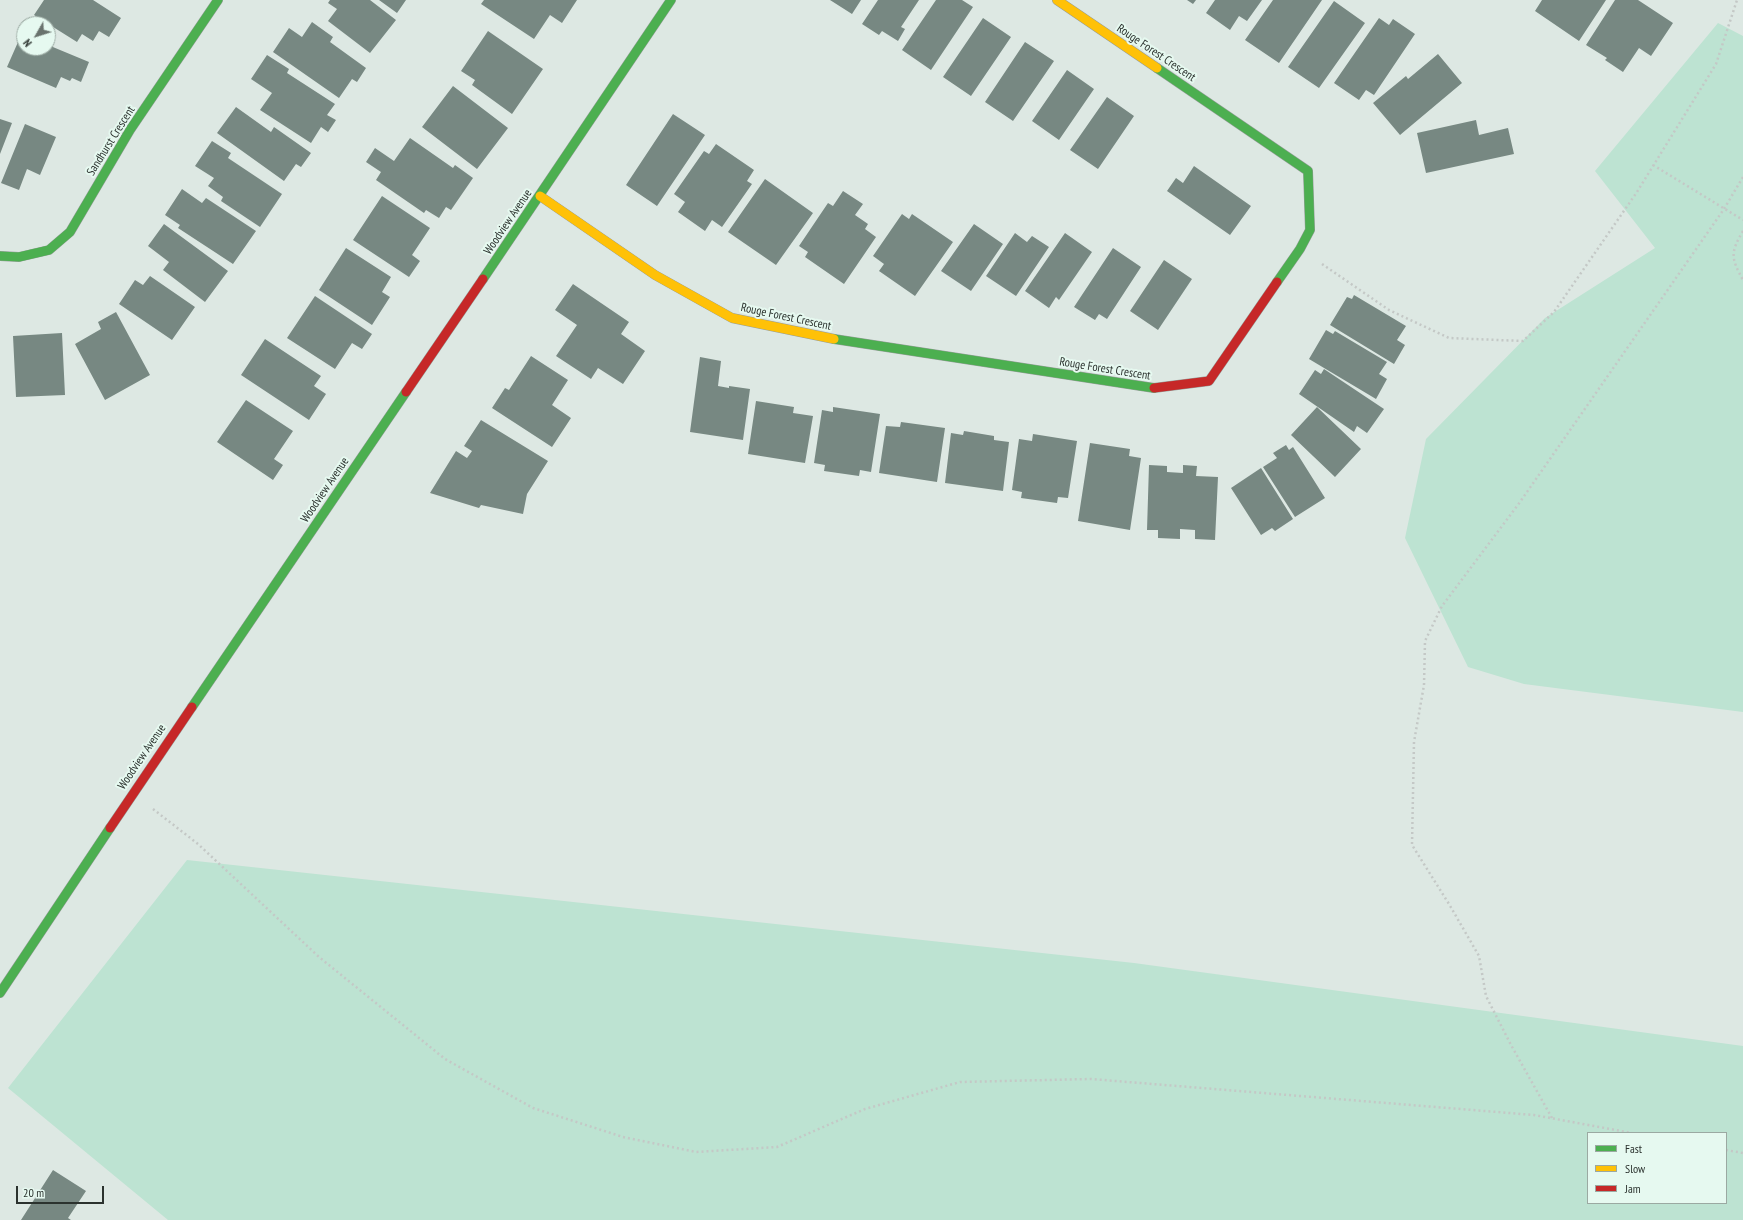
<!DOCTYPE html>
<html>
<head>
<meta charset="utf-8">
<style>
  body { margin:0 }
  #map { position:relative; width:1743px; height:1220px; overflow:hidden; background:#dde8e3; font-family:"PT Sans Narrow",sans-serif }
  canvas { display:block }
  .legend { position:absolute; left:1587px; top:1132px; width:140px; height:72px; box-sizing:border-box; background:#e6f9f0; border:1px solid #9ba9a2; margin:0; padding:5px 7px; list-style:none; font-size:12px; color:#2b322e }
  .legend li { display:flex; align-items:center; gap:8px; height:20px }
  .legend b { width:20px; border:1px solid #9ba9a2 }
  .north { position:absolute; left:16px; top:16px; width:40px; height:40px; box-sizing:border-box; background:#e6f9f0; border:1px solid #9ba9a2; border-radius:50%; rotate:231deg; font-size:11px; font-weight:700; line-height:16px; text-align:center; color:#2b322e }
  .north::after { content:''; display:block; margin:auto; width:14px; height:18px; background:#69726d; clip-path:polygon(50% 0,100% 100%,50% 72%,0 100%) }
  .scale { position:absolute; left:16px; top:1186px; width:88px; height:18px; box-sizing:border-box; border:2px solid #2b322e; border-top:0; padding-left:5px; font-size:12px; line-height:14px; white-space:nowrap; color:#2b322e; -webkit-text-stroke:3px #e6f9f0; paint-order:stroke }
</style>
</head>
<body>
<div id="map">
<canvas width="1743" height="1220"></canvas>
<ul class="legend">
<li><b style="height:5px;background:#4caf50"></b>Fast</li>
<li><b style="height:5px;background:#ffc107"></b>Slow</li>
<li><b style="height:5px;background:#c62828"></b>Jam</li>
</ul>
<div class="north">N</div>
<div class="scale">20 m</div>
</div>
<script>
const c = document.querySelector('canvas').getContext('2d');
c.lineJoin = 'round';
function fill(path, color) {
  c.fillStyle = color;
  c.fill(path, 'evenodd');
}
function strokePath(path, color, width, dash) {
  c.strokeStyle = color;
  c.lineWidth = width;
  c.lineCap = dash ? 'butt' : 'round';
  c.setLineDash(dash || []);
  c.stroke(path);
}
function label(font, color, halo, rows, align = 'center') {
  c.font = font + ' "PT Sans Narrow",sans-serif';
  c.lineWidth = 4;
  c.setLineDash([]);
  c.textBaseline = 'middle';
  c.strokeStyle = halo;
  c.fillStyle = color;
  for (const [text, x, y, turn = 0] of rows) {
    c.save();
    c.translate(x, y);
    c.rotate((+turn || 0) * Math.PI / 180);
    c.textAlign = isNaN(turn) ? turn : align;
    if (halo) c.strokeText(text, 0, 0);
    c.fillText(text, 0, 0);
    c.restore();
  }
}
fill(new Path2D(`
  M1718,23l25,13v676l-219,-28 -56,-17 -63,-129 21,-99 119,-121 110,-70 -60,-77z
  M187,860l947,103 609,83v174h-1575l-160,-132zM1588,1133h138v70h-138z`), '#bde3d2');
fill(new Path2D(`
  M44,0h49l28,18 -12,19 -10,-6 -6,10 -11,-7 -5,8 -43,-27z
  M330,0h40l26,20 -26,33 -42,-32 9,-12 -9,-6z
  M379,0h27l-9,13z
  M484,0h93l-15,23 -12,-8 -16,24 -53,-35z
  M830,0h31l-9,14z
  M878,0h41l-18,27 4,2 -7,12 -16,-10 -3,4 -17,-11z
  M936,0h26l11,7 -42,63 -29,-20z
  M1187,0h9l-3,4z
  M1215,0h47l-15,21 -8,-5 -9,14 -24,-17z
  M1273,0h49l-43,63 -34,-23z
  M1542,0h64l-27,41 -44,-30z
  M1615,0h23l35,23 -22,33 -12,-8 -16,24 -18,-12 2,-2 -21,-13z
  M1334,1l31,22 -46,65 -31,-21z
  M983,18l28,19 -40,59 -28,-19z
  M1379,18l10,7 4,-6 22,15 -41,61 -8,-5 -7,10 -25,-17z
  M312,22l21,15 -3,5 36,26 -9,14 -5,-3 -13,19 -66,-46 16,-24 13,9z
  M488,31l55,38 -31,45 -40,-29 3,-5 -14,-9z
  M22,33l2,1v14h24v-3l41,17 -8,20 -9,-4 -2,3 -9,-4 -5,11 -49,-21z
  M1025,42l29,19 -41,60 -28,-19z
  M1438,54l24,29 -62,52 -27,-32 33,-27 2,3z
  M267,55l22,14 -2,4 48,31 -8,11 9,5 -8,12 -7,-5 -10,16 -51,-33 12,-17 -21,-14z
  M1067,70l27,19 -35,51 -27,-19z
  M453,86l55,42 -31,41 -55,-42z
  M1107,97l27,19 -36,53 -28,-19z
  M236,107l35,25 3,-5 37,26 -10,14 -5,-3 -12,17 -67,-48z
  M673,114l32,21 -48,71 -31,-21z
  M0,119l12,4 -12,31z
  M1476,120l3,15 29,-7 6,26 -88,19 -9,-40z
  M25,124l31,13 -16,38 -13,-6 -8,21 -18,-7z
  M410,138l43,30 2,-3 18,13 -22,32 -5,-3 -7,11 -13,-8 -2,3 -48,-33 5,-8 -15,-10 9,-14 19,13z
  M212,141l19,12 -3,5 54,36 -22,33 -39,-26 2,-4 -15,-11 6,-8 -19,-12z
  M716,144l38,26 -7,11 5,3 -30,43 -10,-7 -7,11 -27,-19 7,-10 -11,-8 30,-43 5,3z
  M1194,166l57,40 -21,29 -63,-44 9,-13 7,5z
  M765,179l48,34 -37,52 -48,-33z
  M182,189l20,14 4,-5 50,33 -23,33 -55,-36 2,-3 -15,-10z
  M843,191l20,13 -8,11 13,9 -3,5 11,8 -32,47 -39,-27 3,-5 -9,-6 29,-43 5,3z
  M382,196l48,32 -18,27 8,6 -11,16 -56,-37z
  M902,214l7,5 3,-5 41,28 -38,54 -36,-25 5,-7 -11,-8z
  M164,224l64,47 -23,31 -42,-32 6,-8 -21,-16z
  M974,224l29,20 -32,47 -30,-20z
  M1015,233l12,9 5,-6 17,11 -33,49 -30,-20z
  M1065,233l27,19 -33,48 -3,-3 -7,11 -24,-17z
  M346,248l45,29 -9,15 8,5 -18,28 -53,-35z
  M1113,248l28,19 -34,52 -8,-5 -4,6 -21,-13z
  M1164,260l28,19 -34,51 -28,-19z
  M150,276l45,31 -23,33 -53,-36 16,-24 8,5z
  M573,284l56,38 -8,12 24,17 -22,33 -25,-16 -7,11 -35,-23 21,-31 -22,-15z
  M1354,295l52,31 -9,14 8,5 -11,19 -64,-39 17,-28 5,2z
  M315,296l57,38 -10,15 -10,-6 -17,26 -48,-31z
  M116,312l34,63 -45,25 -30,-56 26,-15 -3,-7z
  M1326,330l7,4 2,-3 52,31 -8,12 8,5 -11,20 -67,-40z
  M62,333l3,62 -49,2 -3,-61z
  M265,339l56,37 -7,10 12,8 -17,26 -68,-45z
  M531,356l37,24 -16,25 19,13 -19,29 -60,-39 13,-20 4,2z
  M700,357l21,4 -3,25 11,2v-2l21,3 -7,51 -53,-8z
  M1324,369l60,40 -17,24 -10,-7 -3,6 -55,-38 16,-24 6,4z
  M246,400l47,31 -19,28 9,6 -10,15 -56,-38z
  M756,401l38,6 -1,6 20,3 -8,47 -57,-9z
  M833,407l47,7 -9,58 -11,-2 -1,6 -35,-5 1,-6 -11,-2 8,-53 11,2z
  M1317,407l44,42 -26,28 -44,-42z
  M481,420l67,41 -21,33 -4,20 -42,-9 -2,3 -49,-15 26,-42 11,7 5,-7 -8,-5z
  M901,422l44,6 -8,54 -58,-9 7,-47 14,1z
  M964,431l30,5v4l15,2 -6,49 -58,-8 6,-50 12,2z
  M1033,434l44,7 -9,57 -10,-1 -1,6 -36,-5 1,-6 -10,-2 7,-51 13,2z
  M1090,443l40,6 -1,7 12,2 -11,72 -52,-9z
  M1286,445l3,5 4,-3 32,51 -30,19 -32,-50 14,-9 -4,-5z
  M1149,465l18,1v6l16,1v-8l14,1 -1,10 22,1 -3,63 -20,-1v-9l-15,-1v10l-22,-1v-8h-11z
  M1261,468l32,51 -18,12 -3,-3 -11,7 -30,-47z
  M53,1170l33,21 -18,27 3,2h-50z`), '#778882');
const fast = new Path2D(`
  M1157,68l151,103 2,59 -10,19 -23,33
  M0,256l19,1 30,-7 21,-18 60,-102 88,-130
  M483,279l188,-279
  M834,339l320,49
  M192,707l214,-315
  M0,993l110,-165`);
const slow = new Path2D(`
  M1057,0l100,68
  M540,196l115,79 77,43 102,21`);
const jam = new Path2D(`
  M1154,388l55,-7 68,-99
  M406,392l77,-113
  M110,828l82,-121`);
strokePath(fast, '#959d99', 10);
strokePath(slow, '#959d99', 10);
strokePath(jam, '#959d99', 10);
strokePath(new Path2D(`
  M1653,165l90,55
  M1743,231c-13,22 -12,27 0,49
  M1322,264l67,46 60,28 74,3 31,-29 83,-120 79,-128 21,-64
  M153,809l45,35 121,113 126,102 88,49 90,29 73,15 81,-5 88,-38 95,-27 131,-3 443,36 98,18
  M1552,1118l-41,-73 -25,-49 -7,-40 -30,-52 -37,-59 2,-103 10,-57 1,-44 17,-35 78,-104 204,-293 19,-32
  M1726,1150l17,3`), '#c4c8c6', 2.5, [2, 3]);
strokePath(fast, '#4caf50', 9);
strokePath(slow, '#ffc107', 9);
strokePath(jam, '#c62828', 9);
label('12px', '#2b322e', '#e6f9f0', [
  ["Rouge Forest Crescent",1156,53,34],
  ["Sandhurst Crescent",111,141,-58],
  ["Woodview Avenue",508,222,-56],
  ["Rouge Forest Crescent",786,317,12],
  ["Rouge Forest Crescent",1105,369,9],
  ["Woodview Avenue",325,490,-56],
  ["Woodview Avenue",142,757,-56]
]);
</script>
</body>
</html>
